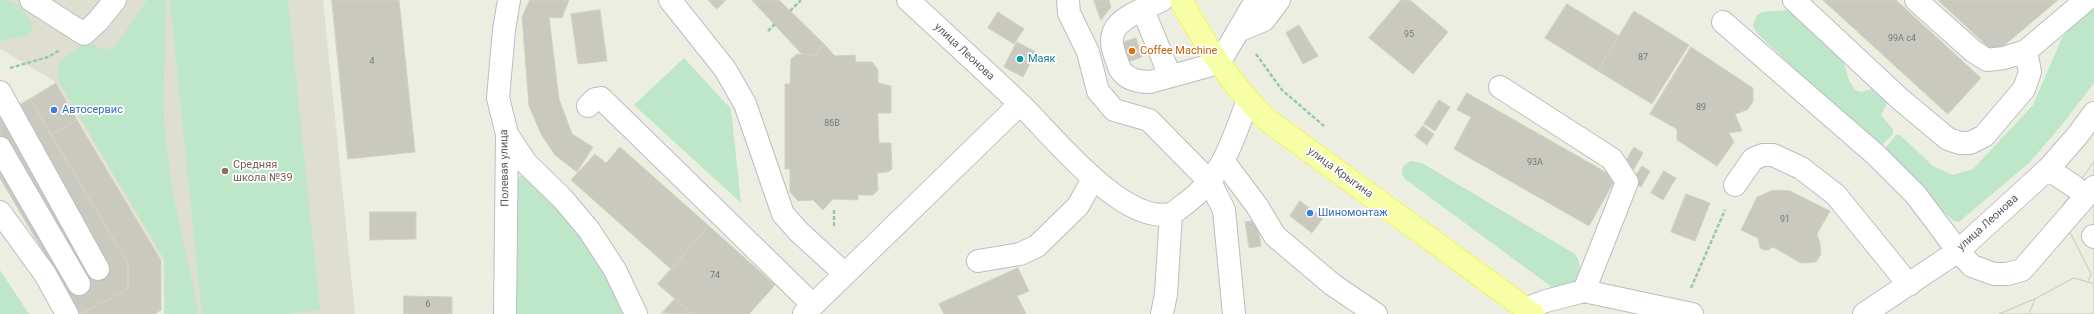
<!DOCTYPE html>
<html>
<head>
<meta charset="utf-8">
<style>
  body { margin:0 }
  canvas { display:block; background:#edeee2 }
</style>
</head>
<body>
<canvas width="2094" height="314"></canvas>
<script>
const c = document.querySelector('canvas').getContext('2d');
c.lineJoin = 'round';
function fill(path, color) {
  c.fillStyle = color;
  c.fill(path, 'evenodd');
}
function strokePath(path, color, width, dash) {
  c.strokeStyle = color;
  c.lineWidth = width;
  c.lineCap = dash ? 'butt' : 'round';
  c.setLineDash(dash || []);
  c.stroke(path);
}
function label(font, color, halo, rows, align = 'center') {
  c.font = font + ' Roboto,sans-serif';
  c.lineWidth = 3.5;
  c.setLineDash([]);
  c.textBaseline = 'middle';
  c.strokeStyle = halo;
  c.fillStyle = color;
  for (const [text, x, y, turn = 0] of rows) {
    c.save();
    c.translate(x, y);
    c.rotate((+turn || 0) * Math.PI / 180);
    c.textAlign = isNaN(turn) ? turn : align;
    if (halo) c.strokeText(text, 0, 0);
    c.fillText(text, 0, 0);
    c.restore();
  }
}
fill(new Path2D(`
  M0,0h323l32,314h-191l-1,-53 -107,-179 -56,-33z`), '#deded1');
fill(new Path2D(`
  M0,0c18,0 27,12 33,27l-5,8 -28,6z
  M147,0h19c1,44 -5,88 -1,131 2,22 5,45 9,67 7,39 19,76 24,116h-33v-54l-107,-180c0,-6 -1,-11 1,-16 4,-7 23,-19 31,-21l14,7 11,-3z
  M170,0h118l32,310 -34,4h-84z
  M2094,6v77l-29,38 -35,41 -71,60 -5,-1 -33,-29 -39,-40 14,-17h4l33,31 20,9 20,-6 60,-64 28,-65 8,-13z
  M1787,10l5,1 50,46 7,23 6,10 6,2 15,-4 12,13 -7,14 12,14v5l-13,13 -5,-1 -119,-114 -3,-7 4,-10 6,-3z
  M684,58l47,51 10,94 -107,-98z
  M1411,161l11,2 153,91c7,10 6,18 0,29l-15,7 -7,-2 -148,-109c-6,-8 -3,-14 6,-18z
  M521,176h5l34,31 48,72 17,35h-111l2,-135z
  M0,270l29,44h-29z`), '#bde7c8');
const building = new Path2D(`
  M332,0h67l16,152 -67,7z
  M530,0h39l-7,18 -13,-1 10,82 13,35 21,13 -16,25 -22,-17 -14,-21 -12,-28 -7,-89z
  M708,0h18l-9,9z
  M752,0h27l45,44 -8,11 -14,-1z
  M1094,0h15l2,7 -10,13z
  M1401,0h9l38,32 -35,42 -44,-36z
  M1823,0h73l85,78 -33,36z
  M1938,0h120l-63,53z
  M1567,4l52,32 -21,35 -53,-33z
  M600,10l7,51 -29,3 -7,-50z
  M1634,11l55,34 -37,59 -54,-33z
  M998,12l26,17 -10,15 -26,-16z
  M1299,25l19,31 -15,8 -17,-31z
  M1136,38l6,19 -14,5 -6,-19z
  M1017,42l19,10 -13,25 -19,-10z
  M824,44l11,12 20,-1 1,7h16l6,8v13l13,3v27h-13v7l1,23h12l1,26 -4,3 -11,1 1,17 -5,5h-15v5l-25,-1 -10,11 -10,-10 -15,1 -8,-9v-23h-5v-85h5l1,-25 6,-5 19,1z
  M1691,47l62,41v14l-6,8 -12,4 7,17 -13,2 5,9 -17,24 -40,-26v-11l-27,-15z
  M56,83l21,37 -26,15 -21,-36z
  M1467,93l149,85 -27,48 -135,-77 17,-32 -14,-7z
  M30,99l98,164v26l-48,25 -80,-136v-62z
  M1439,100l11,7 -15,24 -11,-7z
  M77,120l84,140v50l-6,4h-75l48,-25v-26l-77,-128z
  M1423,126l11,8 -7,11 -12,-9z
  M620,147l89,79 -38,43 -100,-89 24,-26 11,9z
  M1634,147l9,6 -9,16 -9,-6z
  M2094,162v152h-95l36,-15 39,-21 14,4 3,-8 -20,-40 -17,-16z
  M2094,162v122l-6,-2 3,-8 -20,-40 -17,-16z
  M1642,166l8,5 -9,16 -9,-5z
  M1664,171l12,7 -13,22 -12,-7z
  M1781,190l9,1 40,20 -13,23 3,9 1,11 -5,8 -15,1 -28,-16 -5,3h-4l-4,-2 -2,-10 -17,-8 16,-33 14,-6z
  M1686,194l24,9 -15,38 -24,-9z
  M1300,201l23,17 -11,15 -22,-17z
  M370,212h46v27l-46,1z
  M1257,221l4,25 -12,2 -4,-26z
  M709,226l66,59 -26,29h-57l-34,-30z
  M1018,268l11,23 -12,5 9,18h-82l-5,-10z
  M2074,278l20,6v30h-65l6,-15z
  M404,296l48,1v17h-48z
  M675,299l17,15 -30,-1z
  M2035,299l-6,15h-30z`);
fill(building, '#c9c9bf');
strokePath(building, '#d3d2c0', 1);
const minor = new Path2D(`
  M31,0l53,34 14,-13 17,-21
  M670,0l55,69 20,35 38,110 16,18 46,42
  M908,0c37,34 74,68 111,103 32,30 102,121 151,111 5,-1 10,-7 15,-10 39,-29 46,-60 63,-104
  M1068,0l1,13 19,39 10,39 16,19 35,10 61,62 14,28 10,104
  M1162,0c-13,7 -32,13 -43,24 -11,11 -7,24 -2,37 1,3 2,8 5,11 7,8 18,10 28,10l69,-19 19,-32 26,-11 15,-20
  M1794,0l106,99 48,40 12,4h10l14,-7 40,-47 6,-17 -4,-21
  M1916,0l57,51 14,9 17,-2 22,-7 60,-51
  M1143,10l27,66
  M1723,22l153,133 40,40 42,56 14,15 22,8h13l15,-4 72,-83
  M1238,31l18,-31
  M1500,87l112,72 15,23 -43,109
  M0,92l98,177
  M588,106l7,-7 6,-1 212,207
  M507,134l19,29 36,35 27,32 26,40 21,44
  M0,148l79,136
  M1224,162l33,44 18,30 58,49 43,29
  M2048,169l27,18
  M1735,185l18,-26 10,-4h10l28,13 35,27 73,90
  M0,212l45,62 22,40
  M2093,236l1,1
  M978,261l42,-7 17,-8 41,-40 15,-27
  M1524,309l22,-8 38,-10 108,23
  M505,314l2,-180 -9,-36 6,-68 5,-30
  M804,314l216,-210
  M1162,314l4,-20 5,-80
  M1864,314l94,-63 90,-82 29,-33 17,-23`);
const major = new Path2D(`
  M1181,0c23,44 50,84 85,119l267,195`);
strokePath(minor, '#bcbdc4', 24);
strokePath(major, '#f6f453', 24);
strokePath(new Path2D(`
  M790,11l11,-11
  M768,31l7,-7
  M1256,54l26,36 42,36
  M10,68l38,-11 12,-7
  M834,210v17
  M1691,288l34,-78`), '#96c8b1', 2.5, [4, 2]);
strokePath(minor, '#fff', 22);
strokePath(major, '#f6ffa6', 22);
for (const [x, y, r, color] of [
  [1132,51,4,"#e8710a"],
  [1020,59,4,"#0f9aa8"],
  [54,110,4,"#3f7fe0"],
  [225,171,4,"#8d6e63"],
  [1310,213,4,"#3f7fe0"]
]) {
  const dot = new Path2D();
  dot.arc(x, y, r, 0, 2 * Math.PI);
  c.fillStyle = color;
  c.fill(dot);
  strokePath(dot, '#fff', 1.5);
}
label('9px', '#76777b', null, [
  ["95",1409,35],
  ["99А с4",1902,39],
  ["87",1643,58],
  ["4",372,62],
  ["89",1701,108],
  ["86В",832,124],
  ["93А",1535,163],
  ["91",1785,220],
  ["74",715,276],
  ["6",428,305]
]);
label('11px', '#c56008', '#fff', [
  ["Coffee Machine",1140,51]
], 'left');
label('11px', '#5a5c64', '#fff', [
  ["улица Леонова",964,52,43],
  ["Полевая улица",505,168,-91],
  ["улица Крыгина",1340,173,36],
  ["улица Леонова",1988,223,-42]
]);
label('11px', '#0d838f', '#fff', [
  ["Маяк",1028,59]
], 'left');
label('11px', '#366cbe', '#fff', [
  ["Автосервис",62,110],
  ["Шиномонтаж",1318,213]
], 'left');
label('11px', '#785e54', '#fff', [
  ["Средняя",233,165],
  ["школа №39",233,178]
], 'left');
</script>
</body>
</html>
